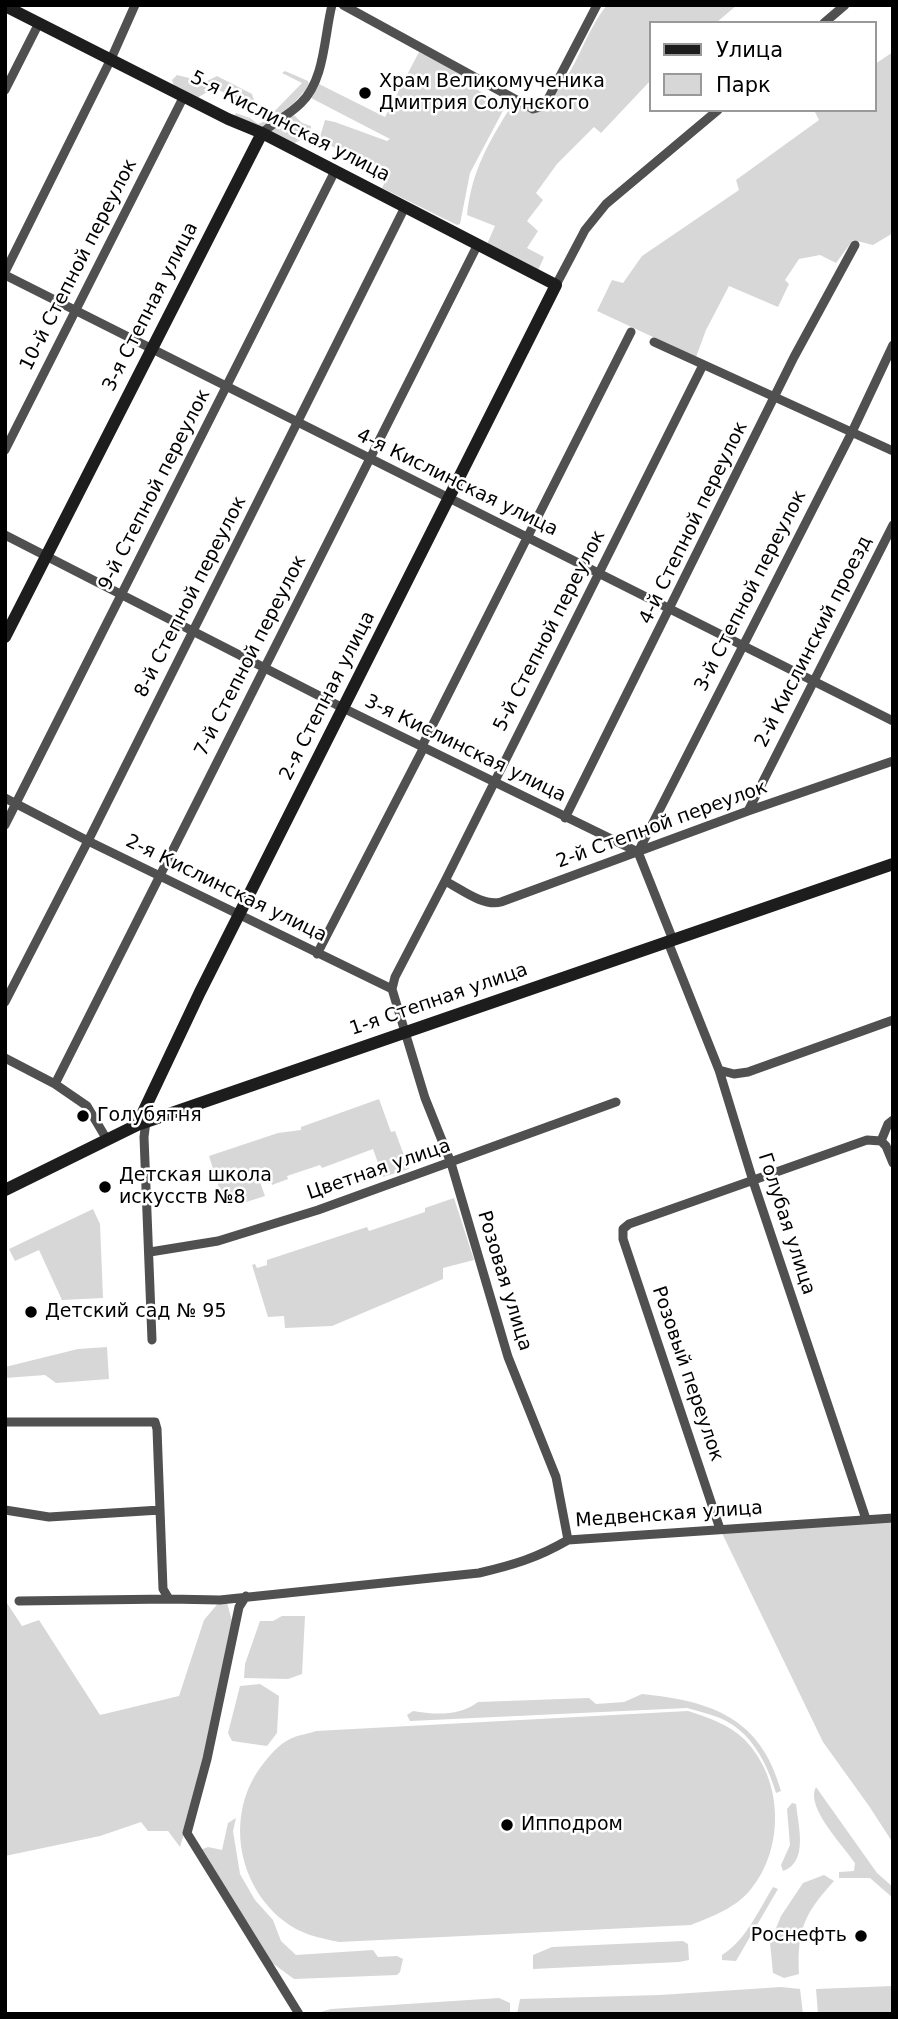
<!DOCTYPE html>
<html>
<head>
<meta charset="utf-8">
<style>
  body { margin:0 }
  #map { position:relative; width:898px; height:2019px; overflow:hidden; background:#fff; font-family:"DejaVu Sans",sans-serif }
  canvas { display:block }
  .frame { position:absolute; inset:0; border:7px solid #000; pointer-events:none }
  .legend { position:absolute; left:649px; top:21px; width:228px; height:91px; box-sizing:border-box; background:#fff; border:2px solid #999; margin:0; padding:9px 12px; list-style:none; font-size:21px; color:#000 }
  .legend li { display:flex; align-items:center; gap:14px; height:35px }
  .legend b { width:35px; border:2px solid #999 }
</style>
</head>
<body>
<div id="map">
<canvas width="898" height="2019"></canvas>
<div class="frame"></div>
<ul class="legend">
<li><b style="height:9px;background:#1d1d1d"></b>Улица</li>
<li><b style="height:19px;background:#d7d7d7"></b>Парк</li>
</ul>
</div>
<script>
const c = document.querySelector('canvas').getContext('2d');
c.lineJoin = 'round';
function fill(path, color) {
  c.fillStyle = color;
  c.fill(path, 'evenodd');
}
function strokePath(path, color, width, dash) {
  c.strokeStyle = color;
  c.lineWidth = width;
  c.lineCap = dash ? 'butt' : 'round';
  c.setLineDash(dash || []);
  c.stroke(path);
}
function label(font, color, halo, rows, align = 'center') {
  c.font = font + ' "DejaVu Sans",sans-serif';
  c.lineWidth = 5;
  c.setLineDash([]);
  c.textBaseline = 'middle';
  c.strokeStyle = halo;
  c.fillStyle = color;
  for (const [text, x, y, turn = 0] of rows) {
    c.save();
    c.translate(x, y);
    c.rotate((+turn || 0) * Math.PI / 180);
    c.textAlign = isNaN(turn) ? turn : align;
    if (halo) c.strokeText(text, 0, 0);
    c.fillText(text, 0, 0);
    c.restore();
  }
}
fill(new Path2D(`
  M607,5h130l-21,18h-65v57l-50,53 -7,-6 -37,37 -21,29 7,7 -16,21 11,10 -11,17 17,9 -6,13 -51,-26 8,-18 -28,-11c5,-46 22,-73 46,-112l17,8c7,-5 17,-10 23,-16 24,-25 32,-63 54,-90z
  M419,52l50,26 -3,6 40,21 -36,68 -10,51 -3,1 -75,-37 7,-14 -70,-34 6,-20 10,2 52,19 3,-2 -79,-41 6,-15 68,34z
  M893,52v181l-20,12 -20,-5 -17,23 -16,-8 -21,4 -14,21 4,4 -11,23 -49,-21 -23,44 -10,27 -99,-46 15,-31 11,3 19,-27 97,-66 -3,-10 83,-60 -5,-10h61v-46z
  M285,71l23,10 1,5 -15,17 -33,25 -27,-11 2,-4 14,5 8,6 7,-3 37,-38 -20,-10z
  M177,75l28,7 12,-6 35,18 2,6 -5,4 -35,-16 -17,10 -23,-12 -2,-6z
  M294,115l8,8 9,3v8l-18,10 -21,-11 -1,-5z
  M379,1099l12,33 4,-1 14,38 -26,8 -10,-28 -51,19 -2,-3 -33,11 1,3 -16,6 -7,-18 -9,4 9,25 -25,8 -3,-8 -14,4 -14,-44 69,-23 23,-3v-3z
  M454,1198l20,62 -31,8v11l-111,47 -47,2 -1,-12 -16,1 -16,-52 3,-1 2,4 10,-3v-5l100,-33 2,4 56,-19v-4z
  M93,1209l7,15 3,74 -41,2 -23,-50 -24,11 -6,-12z
  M107,1347l2,32 -53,4 -11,-8 -40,3v-11l73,-18z
  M893,1518v325l-24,-37 -46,-64 -103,-213z
  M225,1595l8,30 -26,130 -27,92 -12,-16h-20l-7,-9 -41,14 -95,20v-256l17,26 17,-6 61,95 79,-19 25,-76z
  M282,1616h23l-3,58 -14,5 -44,-1 1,-14 15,-43h13z
  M260,1684l19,12 -2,37 -10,13 -35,-5 -4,-8 12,-47z
  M642,1694c70,7 119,24 139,97l-5,2c-9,-30 -25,-62 -56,-75 -10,-4 -22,-7 -33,-10l-277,13 -3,-6 6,-4c22,4 47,5 65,-9l111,-4 7,6 28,-2z
  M688,1711c21,7 41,13 57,29 38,39 40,107 6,149 -15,19 -38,27 -60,36l-352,17c-20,-4 -39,-8 -55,-21 -48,-37 -59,-109 -21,-157 7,-9 16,-20 27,-25 7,-4 18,-5 26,-8z
  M816,1787l61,86 16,14v11l-23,-20h-31v-6l15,-1 1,-8c-12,-18 -50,-56 -39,-76z
  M792,1803l4,1c2,21 13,58 -13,67l-2,-6 9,-20 -3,-36z
  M236,1818l-3,13 7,43 15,26 18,20 8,21 15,14 77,-5 5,7 19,-1 6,3 -3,13 -3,3 -103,4 -26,-19 -68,-110 8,-3 14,3 6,-27z
  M824,1875l10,6c-30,33 -37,49 -35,93l-15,4 -11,-5 -3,-30 11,-27 22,-33z
  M773,1887l5,2 -42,72 -14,-1v-5c24,-15 36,-44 51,-68z
  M683,1941l5,3 1,16 -10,2 -146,7v-14l19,-8z
  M893,1986v28h-75l-2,-25z
  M781,1987l19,2 3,25h-286l3,-15 140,-4z
  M499,1998l11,5v11h-196l17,-5z`), '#d7d7d7');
strokePath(new Path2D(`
  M343,5l190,104 8,-2 7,-8 49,-94
  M824,23l21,-18
  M5,90l34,-67
  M262,133c12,-11 27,-18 39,-30 24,-23 23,-67 31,-98
  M5,272l106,-213 24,-54
  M5,275l888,446
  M556,285l29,-55 21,-26 112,-94
  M654,342l239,109
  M5,450l179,-354
  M5,535l338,173 295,144 35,88
  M422,746l209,-414
  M5,798l83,43 304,148 33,109 26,65 57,194 48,120 12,63
  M748,811l145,-286
  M565,818l229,-461 61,-112
  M5,825l330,-654
  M638,852l214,-420 41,-87
  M445,881c16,8 38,26 56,21l247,-91 145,-50
  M668,942l51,128 34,111 113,338
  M317,954l107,-207
  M392,989l3,-12 50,-96 258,-516
  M5,1002l83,-161 317,-634
  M5,1058l50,26 32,22 19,32
  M719,1070l15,4 14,-2 145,-52
  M55,1084l423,-840
  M146,1121l-2,16 8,203
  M881,1141l5,5 7,17
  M150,1252l68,-11 100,-31 298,-108
  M5,1422h150l2,7 6,160 6,10
  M5,1510l44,7 111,-7
  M720,1529l-97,-290v-10l6,-5 238,-84 14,1 7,-17 5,-4
  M246,1596l-7,11 -32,152 -20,74 112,181
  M19,1601l150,-2 51,1 259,-27c34,-8 58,-15 89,-33l325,-22`), '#505050', 9);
strokePath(new Path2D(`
  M5,6l223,113 34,14 294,152 -356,707 -63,133
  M5,637l257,-504
  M5,1190l132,-65 756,-261`), '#1d1d1d', 12);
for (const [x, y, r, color] of [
  [365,93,7,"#000"],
  [83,1116,7,"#000"],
  [105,1187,7,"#000"],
  [31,1312,7,"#000"],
  [507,1825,7,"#000"],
  [861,1936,7,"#000"]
]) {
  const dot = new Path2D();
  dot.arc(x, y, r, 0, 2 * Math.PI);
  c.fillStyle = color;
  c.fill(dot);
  strokePath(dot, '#fff', 2.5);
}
label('19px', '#000', '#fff', [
  ["Храм Великомученика",379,82],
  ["Дмитрия Солунского",379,104],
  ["Голубятня",97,1116],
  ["Детская школа",119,1176],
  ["искусств №8",119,1198],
  ["Детский сад № 95",45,1312],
  ["Ипподром",521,1825],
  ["Роснефть",847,1936,"right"]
], 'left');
label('19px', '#000', '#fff', [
  ["5-я Кислинская улица",290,127,27],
  ["10-й Степной переулок",79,265,-63],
  ["3-я Степная улица",151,307,-63],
  ["4-я Кислинская улица",457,483,26],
  ["9-й Степной переулок",155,490,-63],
  ["4-й Степной переулок",694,523,-64],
  ["3-й Степной переулок",751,591,-63],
  ["8-й Степной переулок",191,597,-63],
  ["5-й Степной переулок",550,631,-63],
  ["2-й Кислинский проезд",814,642,-63],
  ["7-й Степной переулок",251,656,-63],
  ["2-я Степная улица",328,696,-63],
  ["3-я Кислинская улица",465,749,26],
  ["2-й Степной переулок",662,825,-20],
  ["2-я Кислинская улица",226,889,26],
  ["1-я Степная улица",439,1000,-19],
  ["Цветная улица",379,1170,-19],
  ["Голубая улица",786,1224,72],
  ["Розовая улица",504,1281,73],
  ["Розовый переулок",687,1374,71],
  ["Медвенская улица",669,1515,-4]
]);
</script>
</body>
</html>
